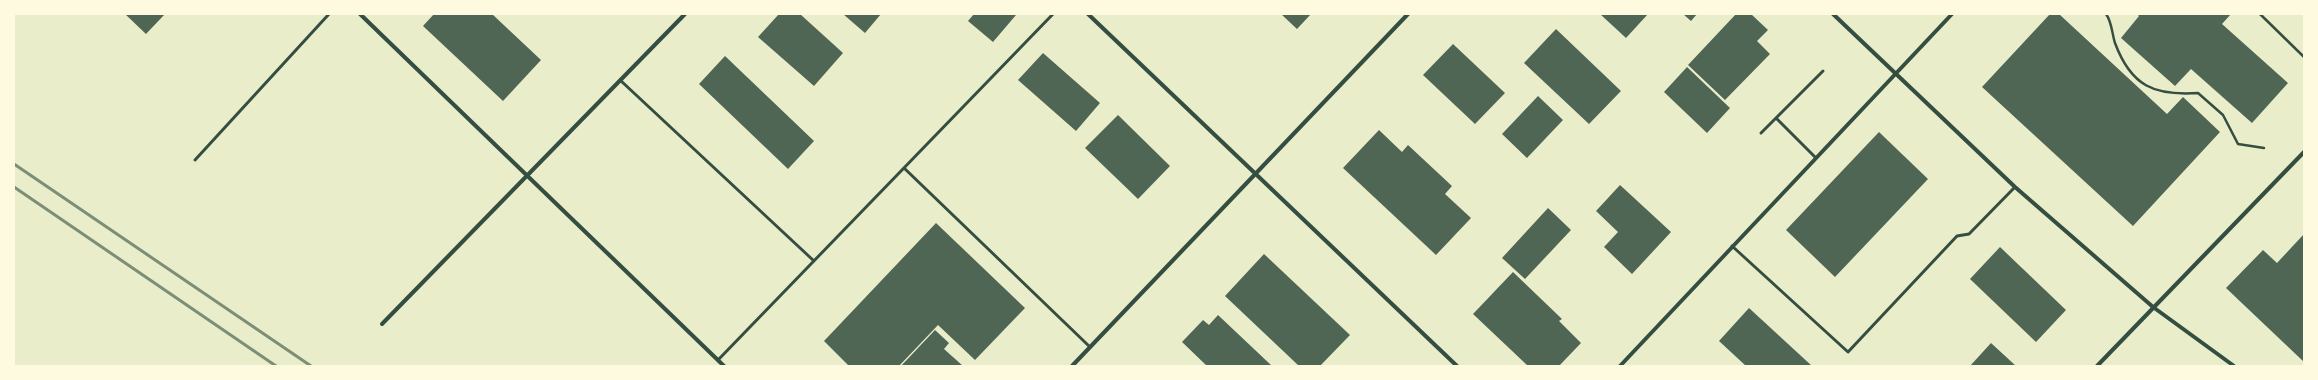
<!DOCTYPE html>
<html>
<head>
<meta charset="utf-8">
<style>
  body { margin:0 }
  #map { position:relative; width:2318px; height:380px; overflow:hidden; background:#e9edc9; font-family:Barlow,sans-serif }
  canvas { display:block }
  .frame { position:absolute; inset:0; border:15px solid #fefae0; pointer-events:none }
</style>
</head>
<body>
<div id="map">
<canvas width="2318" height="380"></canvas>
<div class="frame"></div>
</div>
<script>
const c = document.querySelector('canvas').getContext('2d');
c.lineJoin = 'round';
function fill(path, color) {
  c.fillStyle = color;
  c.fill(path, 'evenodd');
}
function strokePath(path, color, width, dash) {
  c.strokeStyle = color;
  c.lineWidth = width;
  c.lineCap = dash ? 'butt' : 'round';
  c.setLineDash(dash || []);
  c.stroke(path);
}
fill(new Path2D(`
  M125,14h40l-19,20z
  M434,14h58l49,46 -38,41 -80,-75z
  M779,14h21l43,39 -29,33 -56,-49z
  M843,14h38l-16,19z
  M974,14h41l1,1 -23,27 -25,-21z
  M1281,14h30l-14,15z
  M1600,14h48l-22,24z
  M1683,14h14l-6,7z
  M1736,14h15l17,16 -11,11 13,13 -45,46 -37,-35z
  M2050,14h9l108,100 16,-17 37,35 -87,94 -151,-139z
  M2137,14h94l-9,10 66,59 -36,40 -61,-54 -16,17 -54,-48 18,-22z
  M1556,29l65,62 -32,33 -65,-61z
  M1453,44l52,49 -30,31 -52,-49z
  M1043,53l57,50 -24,28 -58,-51z
  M725,56l89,85 -26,28 -89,-85z
  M1687,67l43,41 -23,25 -43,-41z
  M1538,96l25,24 -36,38 -25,-24z
  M1118,115l52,51 -32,33 -53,-51z
  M1379,130l23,22 6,-7 44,41 -7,8 26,24 -35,37 -93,-87z
  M1879,132l49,47 -93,98 -49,-47z
  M1620,185l51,47 -39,42 -28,-27 14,-15 -22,-21z
  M1548,208l23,22 -46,49 -23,-21z
  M936,223l89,85 -50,52 -37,-35 -39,41h-50l-25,-25z
  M2304,234v128l-78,-74 37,-38 14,13z
  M2000,247l66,63 -30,32 -66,-63z
  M1264,254l86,81 -30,31h-21l-74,-70z
  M1513,272l49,47 -3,2 22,22 -22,23h-31l-55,-52z
  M1749,308l63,58h-66l-27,-25z
  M1218,315l54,51h-65l-25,-24 21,-22 6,5z
  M935,330l14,13 -5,6 19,17h-62z
  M1991,343l25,23h-46z`), '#4f6655');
strokePath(new Path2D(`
  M2106,14c6,8 6,20 9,29 16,43 39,53 83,50l25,22 15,29 26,4
  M2260,14l44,43`), '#344e41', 2.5);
strokePath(new Path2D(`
  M620,80l194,181
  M1776,118l40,40
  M1761,133l62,-62
  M195,160l134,-146
  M904,168l186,179
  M1732,246l116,106 109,-116 12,-2 46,-47
  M718,360l335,-346`), '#344e41', 3);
strokePath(new Path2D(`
  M360,14l364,352
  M1088,14l369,352
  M1833,14l182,173 138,120 81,59
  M382,324l303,-310
  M1072,366l336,-352
  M1620,366l332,-352
  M2097,366l207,-214`), '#344e41', 4);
strokePath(new Path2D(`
  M14,164l297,202
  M14,187l262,179`), '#7c8e77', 3);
</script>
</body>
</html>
